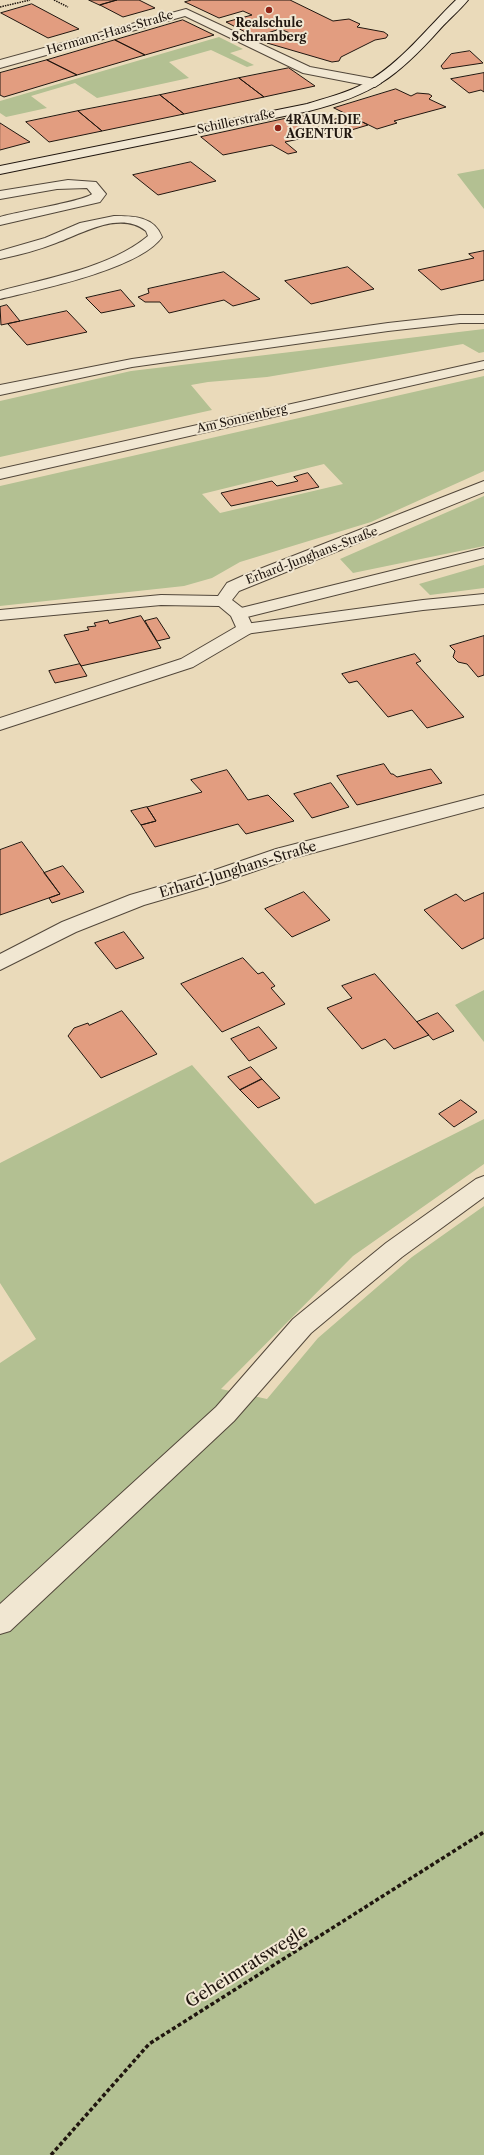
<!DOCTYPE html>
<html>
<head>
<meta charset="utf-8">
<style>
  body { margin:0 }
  canvas { display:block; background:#eadaba }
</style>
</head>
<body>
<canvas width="484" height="2155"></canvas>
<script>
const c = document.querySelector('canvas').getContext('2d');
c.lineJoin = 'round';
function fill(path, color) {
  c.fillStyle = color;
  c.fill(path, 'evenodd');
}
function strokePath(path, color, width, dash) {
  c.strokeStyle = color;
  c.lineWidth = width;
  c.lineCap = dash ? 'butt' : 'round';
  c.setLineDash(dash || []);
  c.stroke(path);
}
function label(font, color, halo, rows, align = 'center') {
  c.font = font + ' "Libre Caslon Text",serif';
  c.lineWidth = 4;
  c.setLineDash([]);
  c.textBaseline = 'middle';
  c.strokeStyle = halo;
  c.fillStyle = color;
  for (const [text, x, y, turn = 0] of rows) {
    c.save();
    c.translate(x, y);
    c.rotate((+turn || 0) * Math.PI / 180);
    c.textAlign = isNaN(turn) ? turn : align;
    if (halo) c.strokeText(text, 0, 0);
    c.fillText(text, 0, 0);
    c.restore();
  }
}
fill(new Path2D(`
  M219,37l24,12 -13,4 24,12 -7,2 -36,-17 -42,12 20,16 -92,20 -22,-15 -44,13 16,12 -41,9 -6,-4v-12z
  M484,169v40l-27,-35z
  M484,329v23l-5,1 -16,-9 -196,33 -59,5 -17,3 21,25 -212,47v-56l131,-30z
  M484,376v95l-113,51 -131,40 -28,16 -28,8 -184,20v-120zM324,464l19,20 -123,29 -18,-19z
  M484,496v50l-131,27 -13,-14z
  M484,565v23l-54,7 -11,-11z
  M484,990v52l-29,-37z
  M192,1065l123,139 169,-85v45l-131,92 -132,133 46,10 51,-61 94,-81 72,-51v949h-484v-792l36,-24 -36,-56v-120z`), '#b3c092');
const building = new Path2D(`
  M89,0h28l-17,5z
  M117,0h22l16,8 -32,9 -23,-12z
  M192,0h98l43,21 16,-2 11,5 -3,3 27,5 4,3 -2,3 -11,2 -34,17 -2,4 -7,1 -65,-19 23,-10 -10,-4 -25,8 -29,-15 26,-7 -9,-4 -24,7 -34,-16z
  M32,4l47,25 -31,9 -47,-25z
  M183,20l31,15 -69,20 -30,-15z
  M115,40l30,15 -68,20 -30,-15z
  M470,51l13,12 -40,6 -2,-3 10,-12z
  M47,60l30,15 -73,22 -4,-2v-22z
  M289,68l26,18 -51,11 -25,-19z
  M484,73v19l-3,-2 -12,3 -18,-14z
  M239,78l25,19 -80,17 -24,-19z
  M396,89l15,7 6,-3 12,1 3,2 -3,3 17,8 -52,14 3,2 -20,6 -43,-21z
  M160,95l24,19 -82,17 -24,-20z
  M78,111l24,20 -53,11 -23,-20z
  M302,115l25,18 -42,9 12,10 -9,2 -16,-9 -49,10 -22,-18z
  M349,115l19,10 -30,9 -18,-10z
  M0,123l30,19 -30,8z
  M191,162l25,19 -58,14 -25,-20z
  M484,251v29l-43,10 -23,-20 56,-12 -5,-4z
  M348,267l26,22 -63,15 -26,-23z
  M224,272l36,27 -27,7 -9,-6 -55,13 -9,-11h-15l-7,-5 11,-4 -1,-4z
  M121,290l14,16 -34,7 -15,-15z
  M7,305l13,16 -19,4 -1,-18z
  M67,311l20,21 -60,13 -19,-21z
  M308,473l11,14 -88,19 -10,-13 51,-12 5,5 21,-5 -4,-4z
  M141,616l20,32 -80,18 -17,-31 25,-5 -2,-3 9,-1 -2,-3 14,-3 1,3z
  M157,618l13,20 -13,3 -12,-20z
  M484,636v39l-6,2 -11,-13 -9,-2 -5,-5 2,-6 -5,-5z
  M415,654l6,7 -5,2 48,54 -37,11 -15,-18 -24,7 -31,-36 -8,2 -7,-9z
  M80,664l7,12 -32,7 -6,-12z
  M384,764l7,10h2l4,3 34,-8 11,14 -85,22 -20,-29z
  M227,770l21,30 20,-5 26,26 -48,13 -8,-10 -83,23 -14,-22 15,-4 -9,-14 55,-15 -11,-12z
  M331,783l18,24 -37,11 -18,-24z
  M147,807l9,14 -15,4 -10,-14z
  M22,842l38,52 -60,21v-65z
  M63,866l21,26 -32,11 -3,-5 11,-4 -16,-21z
  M304,892l26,28 -38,17 -27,-28z
  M484,893v45l-22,11 -38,-39 32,-16 8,7z
  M124,932l20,26 -28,11 -21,-26z
  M243,958l15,16 5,-2 12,14 -4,2 14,16 -63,28 -41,-48z
  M375,974l42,48 12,13 -35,14 -9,-10 -23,10 -35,-41 25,-10 -10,-12z
  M122,1011l35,43 -56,24 -33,-42 6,-8 14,-5 1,2z
  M438,1013l16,18 -21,9 -16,-18z
  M259,1027l18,21 -28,13 -18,-22z
  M251,1067l11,12 -22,11 -12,-13z
  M262,1079l18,19 -22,10 -18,-18z
  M461,1100l16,12 -23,15 -15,-13z`);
fill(building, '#e29d80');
strokePath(building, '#20160f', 1);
const service = new Path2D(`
  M186,9l124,58 65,12 6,4 -6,4 -72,-14 -118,-57 -185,52v-8z
  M484,548v10l-245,61 -6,-1 -3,-4 3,-4z
  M484,594v10l-61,6 -178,24 -6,-1 -3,-4 3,-4 6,-1 178,-24z
  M484,1176v21l-82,60 -91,76 -77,88 -224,210 -10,3v-30l216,-197 77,-88 93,-76 90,-64z`);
const minor = new Path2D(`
  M68,180l28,2 10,12 -6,8 -100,23v-8c16,-5 85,-16 92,-23l-5,-6 -30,1 -57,10v-8z
  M114,216c19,0 40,0 48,21 -22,32 -124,53 -162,62v-8c47,-13 110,-23 148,-55l-2,-5c-26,-21 -64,3 -90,12 -18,7 -37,12 -56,16v-8l45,-13 35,-15z
  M460,315h24v8h-24l-72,8 -256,36 -132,28v-10l132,-26 256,-36z
  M484,361v8l-484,110v-10z
  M484,481v11l-245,99 -7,9 13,10 9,19 -3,4 -58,34 -193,63v-12l181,-59 55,-32 -5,-11 -12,-10 -58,-1 -161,15v-10l161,-15 57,1 9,-13 20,-9z
  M484,795v12l-194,52 -67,23 -79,23 -68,27 -76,38v-16l62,-32 68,-27 79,-23 67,-23z`);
const secondary = new Path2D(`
  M456,0h12c-8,10 -19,19 -28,29 -43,48 -67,66 -131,82l-309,63v-8l307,-62c19,-6 40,-11 58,-21 36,-20 61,-54 91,-83z`);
strokePath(service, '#52473a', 2);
strokePath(minor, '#52473a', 2);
strokePath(secondary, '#20160f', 2);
strokePath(new Path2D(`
  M54,0l14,7
  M0,7l30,-7`), '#20160f', 1.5, [1.5, 1]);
strokePath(new Path2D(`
  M51,2155l98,-111 335,-212`), '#20160f', 3.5, [4, 2.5]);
fill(service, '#f1e7d2');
fill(minor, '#f1e7d2');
fill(secondary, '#f1e7d2');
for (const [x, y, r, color] of [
  [269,10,4,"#8f2418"],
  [278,128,4,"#8f2418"]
]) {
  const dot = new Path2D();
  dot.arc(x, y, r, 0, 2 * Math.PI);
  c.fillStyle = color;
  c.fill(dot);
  strokePath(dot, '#f1e7d2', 1.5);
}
label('bold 12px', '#20160f', '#f1e7d2', [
  ["Realschule",269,24],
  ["Schramberg",269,38],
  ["4RAUM.DIE",286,121,"left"],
  ["AGENTUR",286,135,"left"]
]);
label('12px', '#20160f', '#f1e7d2', [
  ["Hermann-Haas-Straße",110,33,-16],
  ["Schillerstraße",236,122,-12],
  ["Am Sonnenberg",242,419,-13],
  ["Erhard-Junghans-Straße",312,556,-21]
]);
label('14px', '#20160f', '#f1e7d2', [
  ["Erhard-Junghans-Straße",238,870,-17]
]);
label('17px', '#20160f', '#f1e7d2', [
  ["Geheimratswegle",247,1967,-32]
]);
</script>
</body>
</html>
